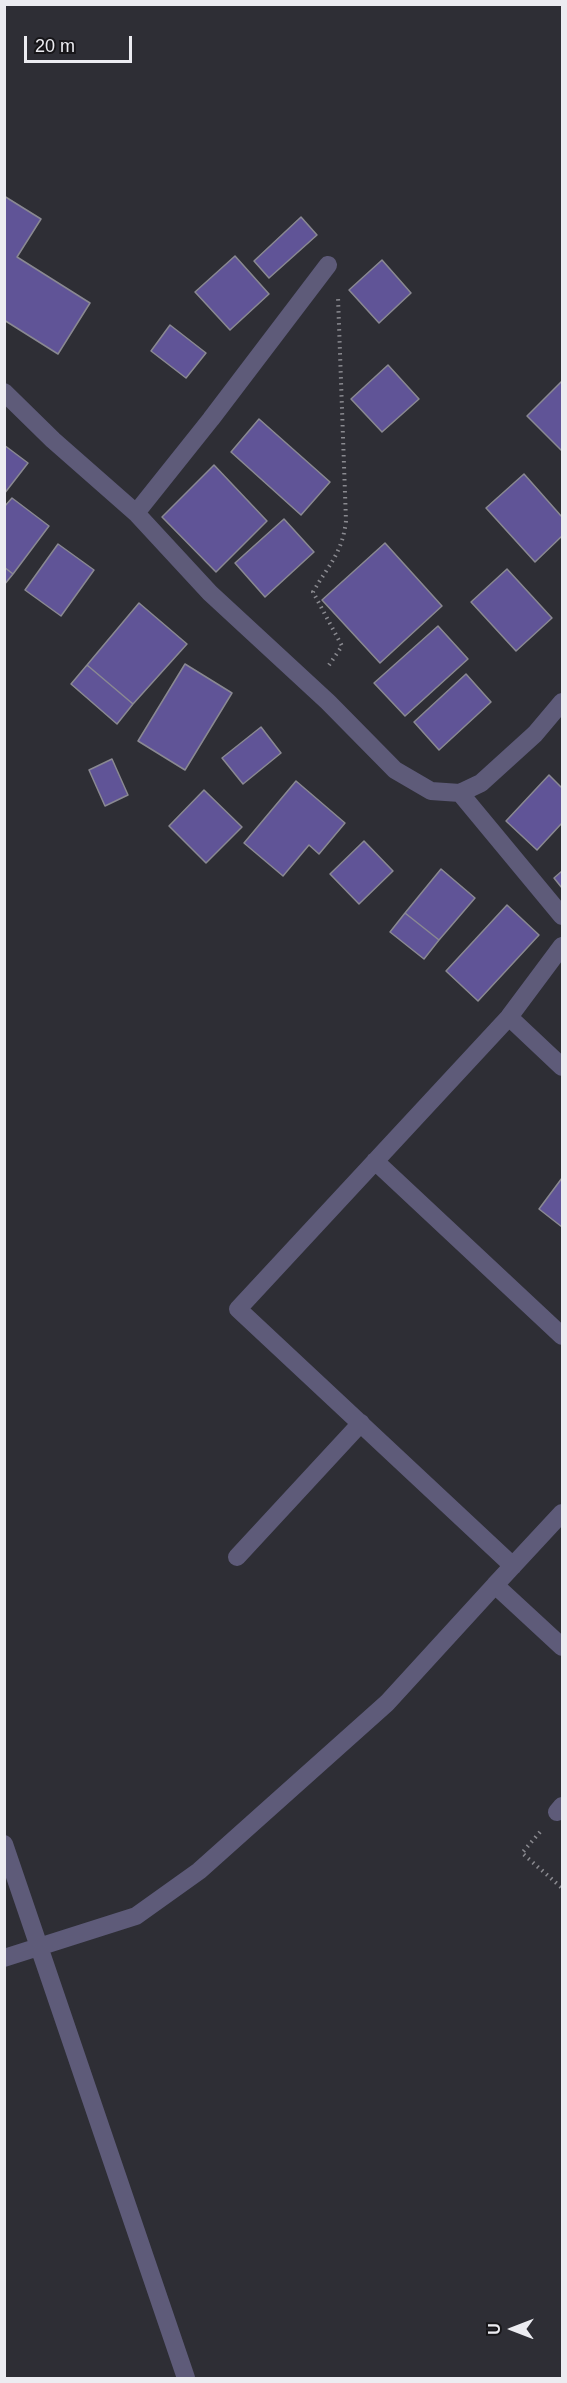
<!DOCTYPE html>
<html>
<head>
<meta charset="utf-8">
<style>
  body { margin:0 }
  #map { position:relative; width:567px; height:2383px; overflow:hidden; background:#2e2e35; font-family:Arial,sans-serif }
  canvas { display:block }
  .frame { position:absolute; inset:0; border:6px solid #ececf1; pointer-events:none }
  .north { position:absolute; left:483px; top:2299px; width:60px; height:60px; -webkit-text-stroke:4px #171619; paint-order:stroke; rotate:270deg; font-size:16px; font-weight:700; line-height:24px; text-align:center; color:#ececf1 }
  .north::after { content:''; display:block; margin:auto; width:21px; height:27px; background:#ececf1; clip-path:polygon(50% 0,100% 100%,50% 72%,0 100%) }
  .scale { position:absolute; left:24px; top:36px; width:108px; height:27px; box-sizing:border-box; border:3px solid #ececf1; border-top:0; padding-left:8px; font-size:18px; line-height:21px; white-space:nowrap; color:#ececf1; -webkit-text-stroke:4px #171619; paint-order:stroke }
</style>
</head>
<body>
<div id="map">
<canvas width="567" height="2383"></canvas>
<div class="frame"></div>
<div class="north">U</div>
<div class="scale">20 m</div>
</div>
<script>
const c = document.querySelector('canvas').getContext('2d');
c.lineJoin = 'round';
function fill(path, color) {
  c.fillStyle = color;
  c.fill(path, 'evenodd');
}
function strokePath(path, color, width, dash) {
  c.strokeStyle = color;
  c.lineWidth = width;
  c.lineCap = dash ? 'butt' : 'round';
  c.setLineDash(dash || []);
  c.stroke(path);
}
const building = new Path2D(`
  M4,196l37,23 -24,38 73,46 -32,51 -54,-34z
  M301,217l16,18 -48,43 -15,-17z
  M235,256l34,38 -39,36 -35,-38z
  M382,260l29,33 -32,30 -30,-33z
  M170,325l36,28 -20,25 -35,-27z
  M388,365l31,34 -37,33 -31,-33z
  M562,381v70l-35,-35z
  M259,419l71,63 -29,33 -70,-63z
  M4,445l24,18 -24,31z
  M214,465l53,56 -51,51 -54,-55z
  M524,474l38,43v19l-27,26 -49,-54z
  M12,498l37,28 -36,48 -9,-7v-60z
  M284,519l30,33 -49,45 -30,-34z
  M385,543l57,63 -62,57 -58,-63z
  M58,544l36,26 -33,46 -36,-26z
  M4,567l9,7 -9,11z
  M507,569l45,49 -36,33 -45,-49z
  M139,603l48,41 -54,60 -46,-39z
  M438,626l30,33 -63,57 -31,-33z
  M185,664l47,29 -47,77 -47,-29z
  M87,665l46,39 -16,20 -46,-40z
  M466,674l25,28 -52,48 -25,-28z
  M261,727l20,26 -38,31 -21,-26z
  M112,759l16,36 -23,11 -16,-36z
  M549,775l13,13v35l-25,27 -31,-29z
  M296,781l49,42 -26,31 -10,-9 -26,31 -39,-33z
  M204,790l38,37 -36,36 -37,-37z
  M364,841l29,30 -34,33 -29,-30z
  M441,869l34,29 -36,42 -34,-27z
  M562,871v17l-8,-10z
  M507,905l32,30 -61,66 -32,-30z
  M405,913l34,27 -15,19 -34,-27z
  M562,1178v49l-23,-18z`);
fill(building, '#605497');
strokePath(building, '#8a8992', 1.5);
strokePath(new Path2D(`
  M329,665l13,-19 -29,-54c16,-28 29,-38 33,-71l-8,-224
  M540,1832l-18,21 40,35`), '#8a8a90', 4, [1.5, 4.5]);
strokePath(new Path2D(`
  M4,392l49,48 83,73 74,80 118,109 67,68 36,21 29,2 21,-10 54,-49 27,-32
  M136,513l75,-94 117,-154
  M460,793l102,123
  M509,1017l53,50
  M375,1161l187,175
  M562,1513l-67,72 67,62
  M237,1557l124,-134
  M513,1566l-275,-257 271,-292 53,-71
  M557,1812l5,-6
  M4,1844l182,534
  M4,1958l132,-42 63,-45 188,-168 108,-118`), '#5e5b79', 18);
</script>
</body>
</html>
